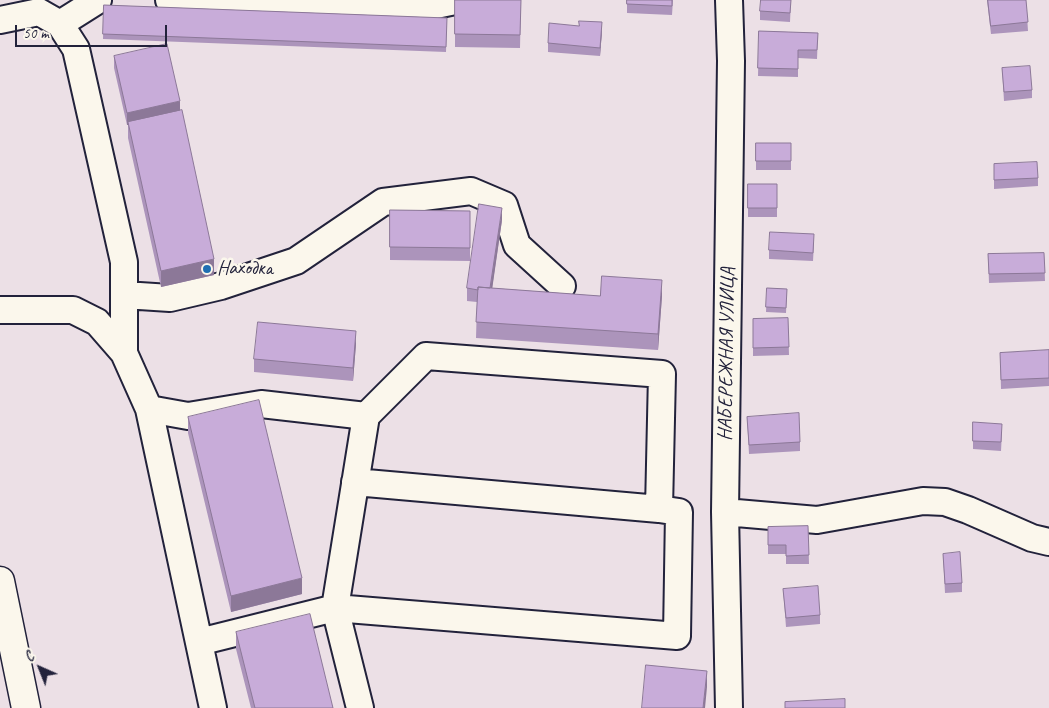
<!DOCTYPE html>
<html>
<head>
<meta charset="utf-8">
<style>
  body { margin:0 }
  #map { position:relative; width:1049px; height:708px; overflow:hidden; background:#ece0e6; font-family:Caveat,sans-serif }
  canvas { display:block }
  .north { position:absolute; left:15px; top:643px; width:50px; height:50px; -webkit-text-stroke:4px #fbf7ec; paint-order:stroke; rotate:316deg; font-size:14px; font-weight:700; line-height:20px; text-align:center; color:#22223b }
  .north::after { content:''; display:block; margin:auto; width:18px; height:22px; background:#22223b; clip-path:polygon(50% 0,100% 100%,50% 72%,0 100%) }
  .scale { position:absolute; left:15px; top:25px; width:152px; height:22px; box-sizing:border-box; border:2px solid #22223b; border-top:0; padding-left:6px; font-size:15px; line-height:18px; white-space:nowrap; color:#22223b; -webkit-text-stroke:4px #fbf7ec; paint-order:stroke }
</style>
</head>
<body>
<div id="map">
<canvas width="1049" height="708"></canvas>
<div class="north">С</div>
<div class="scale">50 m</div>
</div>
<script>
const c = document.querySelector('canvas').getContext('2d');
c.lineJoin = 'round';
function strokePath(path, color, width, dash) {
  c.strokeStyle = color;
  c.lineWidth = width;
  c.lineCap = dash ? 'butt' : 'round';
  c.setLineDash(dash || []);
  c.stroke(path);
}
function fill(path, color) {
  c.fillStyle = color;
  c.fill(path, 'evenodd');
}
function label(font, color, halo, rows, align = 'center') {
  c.font = font + ' Caveat,sans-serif';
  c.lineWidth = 5;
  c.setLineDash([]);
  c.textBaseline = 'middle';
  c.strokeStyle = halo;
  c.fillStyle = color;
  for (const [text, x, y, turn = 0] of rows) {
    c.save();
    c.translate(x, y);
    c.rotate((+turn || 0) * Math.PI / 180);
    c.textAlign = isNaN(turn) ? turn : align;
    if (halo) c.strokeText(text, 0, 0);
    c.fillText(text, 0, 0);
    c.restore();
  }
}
const minor = new Path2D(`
  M169,0l262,6 29,-6
  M0,20l39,-8 21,12 16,25 48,213v91
  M60,24l38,-24
  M124,295l46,3 51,-12 75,-25 87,-59 88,-11 33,14 13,40 45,41
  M0,310h73l24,12 27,31 25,56 64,299
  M149,409l39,7 73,-12 105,12
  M725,512l92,8 106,-19 22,1 23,8 64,28 17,4
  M199,642l136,-34 31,-192 60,-60 236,18 -3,135 -304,-27
  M360,708l-25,-100 342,28 2,-124 -20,-3
  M729,708l-4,-196 6,-451 -2,-61`);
const major = new Path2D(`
  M0,581l26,127`);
strokePath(minor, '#22223b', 30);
strokePath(major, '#22223b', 31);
strokePath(minor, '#fbf7ec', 26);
strokePath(major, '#fbf7ec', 28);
fill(new Path2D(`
  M455,0h66l-1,48 -65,-1z
  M627,0h46l-1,15 -45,-2z
  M791,0l-1,22 -30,-2v-9z
  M987,0h39l2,31 -37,3z
  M104,5l343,13 -1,34 -343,-13z
  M579,26l23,5 -2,25 -52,-4v-9z
  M759,31l59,2 -1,26 -19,-1v19l-40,-1z
  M114,56l66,54 34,165 -53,12 -33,-149v-13h-1l-13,-57z
  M1002,68l30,22v8l-28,3z
  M756,143h35v27h-35z
  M994,164l44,14v8l-44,3z
  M748,184h29v33h-29z
  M390,210l80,1v50l-80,-1z
  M502,220l-10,68 108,8h62l-4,54 -182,-12 1,-36 -10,-1v-13z
  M814,243l-1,18 -44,-2v-9z
  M1044,253l1,28 -56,2 -1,-29z
  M767,288l20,1 -1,24 -20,-1z
  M788,318l1,37 -36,1v-37z
  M356,344l-3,37 -99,-9v-13z
  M1049,350v36l-48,3 -1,-36z
  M188,417l114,177 -71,18 -43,-179z
  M747,417l53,25v9l-51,3z
  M1002,432l-1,19 -28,-2v-8z
  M808,526l1,38h-23v-10h-18v-27z
  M943,554l19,29v9l-17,1z
  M783,589l37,26v9l-34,3z
  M236,632l97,76h-82l-15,-59z`), '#ac94bb');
fill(new Path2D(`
  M602,22v9l-2,25v-8z
  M180,101v12l-52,9v3h-1v-12z
  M502,208v12l-12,84v-13z
  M214,259v16l-53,12v-16z
  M662,280v16l-4,54v-16z
  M356,331v13l-3,37v-13z
  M302,578v16l-71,18v-16z
  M707,671v16l-2,21h-2z`), '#8c7898');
const building = new Path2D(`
  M455,0h66l-1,35 -65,-1z
  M627,0h45v6l-45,-2z
  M761,0h30l-1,13 -30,-2z
  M988,0h38l2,22 -37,4z
  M104,5l343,13 -1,29 -343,-13z
  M579,21l23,1 -2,26 -52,-5 1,-20 30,3z
  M759,31l59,2 -1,17h-19v19l-40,-1z
  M167,44l13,57 -53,12 -13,-57z
  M1030,66l2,24 -28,2 -2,-24z
  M182,110l32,149 -53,12 -33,-149z
  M756,143h35v18h-35z
  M1037,162l1,16 -44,2v-16z
  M748,184h29v24h-29z
  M479,204l23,4 -12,80 -12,-1v3l-11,-2z
  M390,210l80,1v37l-80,-1z
  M770,232l44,2 -1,19 -44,-3z
  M1044,253l1,20 -56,1 -1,-20z
  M602,276l60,4 -4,54 -182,-12 2,-35 122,9z
  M767,288l20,1 -1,19 -20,-1z
  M788,318l1,29 -36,1v-29z
  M258,322l98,9 -3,37 -99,-9z
  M1049,350v28l-48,2 -1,-27z
  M259,400l43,178 -71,18 -43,-179z
  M799,413l1,29 -51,3 -2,-28z
  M973,422l29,2 -1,18 -28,-1z
  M808,526l1,29 -23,1v-11h-18v-18z
  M960,552l2,31 -17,1 -2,-30z
  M818,586l2,29 -34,3 -3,-29z
  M310,614l23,94h-78l-19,-76z
  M646,665l61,6 -4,37h-61z
  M845,699v9h-60v-6z`);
fill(building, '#c8acd9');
strokePath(building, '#8c7898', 1);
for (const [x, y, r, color] of [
  [207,269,5,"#1f6fb2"]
]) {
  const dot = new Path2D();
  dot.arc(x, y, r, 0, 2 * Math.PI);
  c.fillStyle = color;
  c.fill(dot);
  strokePath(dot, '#fbf7ec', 2);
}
label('20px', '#22223b', '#fbf7ec', [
  ["Находка",217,269]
], 'left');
label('20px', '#22223b', '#fbf7ec', [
  ["НАБЕРЕЖНАЯ УЛИЦА",727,354,-89]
]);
</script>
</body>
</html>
